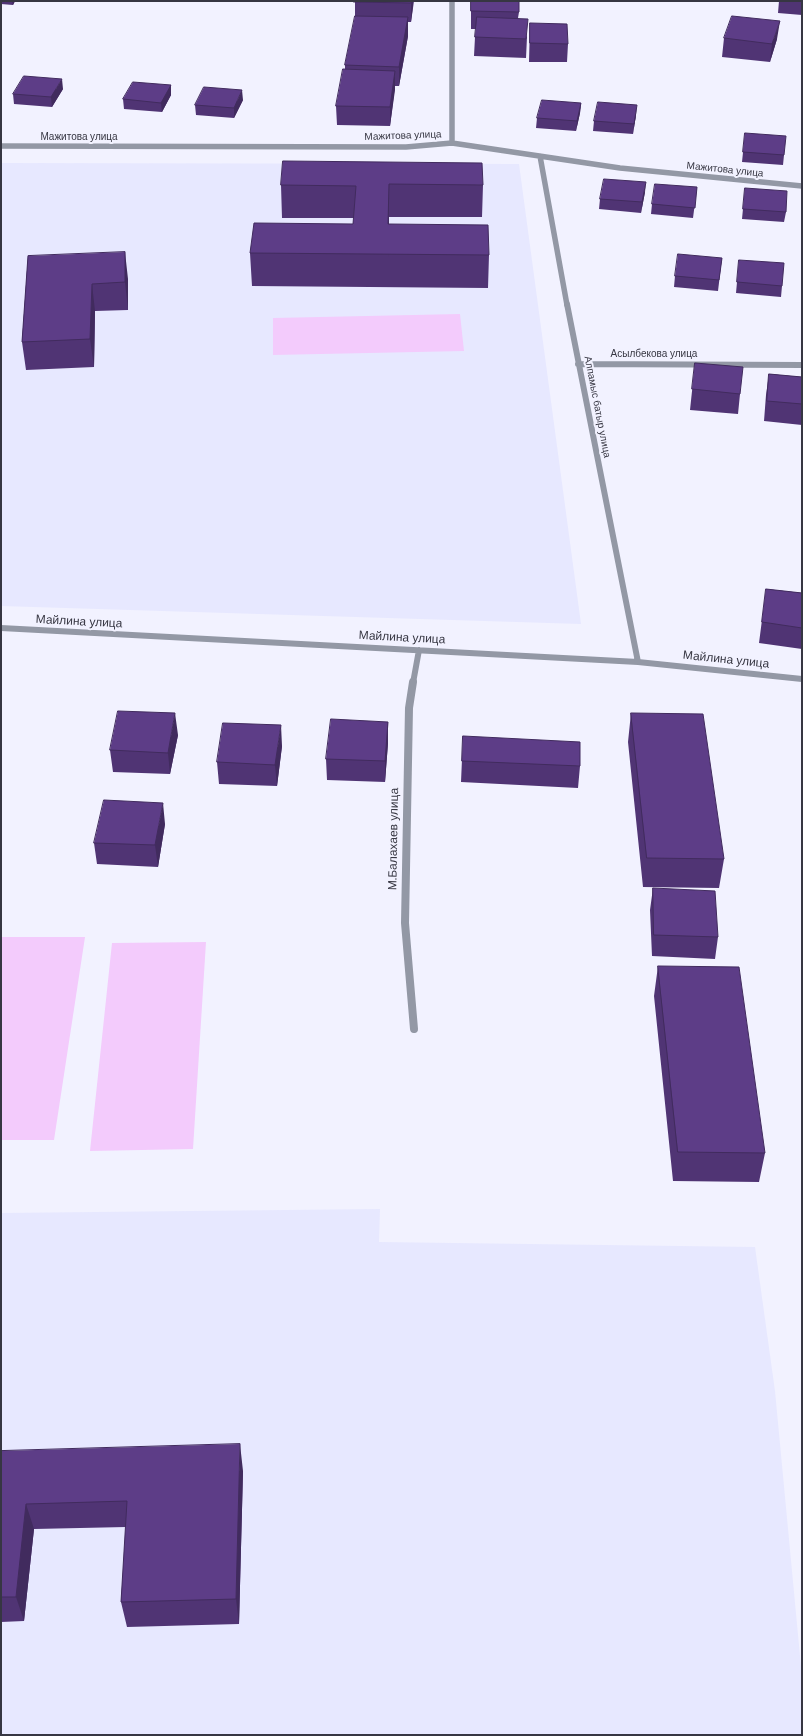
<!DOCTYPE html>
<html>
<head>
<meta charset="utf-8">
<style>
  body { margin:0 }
  #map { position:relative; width:803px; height:1736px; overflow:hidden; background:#f2f2ff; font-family:"DM Sans",sans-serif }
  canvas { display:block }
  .frame { position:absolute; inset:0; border:2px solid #363642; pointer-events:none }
</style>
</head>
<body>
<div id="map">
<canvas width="803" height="1736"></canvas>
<div class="frame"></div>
</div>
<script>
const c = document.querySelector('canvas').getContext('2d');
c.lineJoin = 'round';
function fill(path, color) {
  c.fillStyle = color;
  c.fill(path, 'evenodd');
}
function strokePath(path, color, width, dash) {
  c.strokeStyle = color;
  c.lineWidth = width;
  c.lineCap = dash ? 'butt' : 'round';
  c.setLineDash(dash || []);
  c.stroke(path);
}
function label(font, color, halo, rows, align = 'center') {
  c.font = font + ' "DM Sans",sans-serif';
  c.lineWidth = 4;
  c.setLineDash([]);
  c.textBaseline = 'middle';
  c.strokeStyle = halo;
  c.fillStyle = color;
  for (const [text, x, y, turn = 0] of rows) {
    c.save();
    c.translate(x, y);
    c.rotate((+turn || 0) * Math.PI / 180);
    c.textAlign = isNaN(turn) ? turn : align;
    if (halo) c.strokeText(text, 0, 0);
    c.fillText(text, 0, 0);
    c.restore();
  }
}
fill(new Path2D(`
  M1,163l518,1 62,460 -580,-18z
  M380,1209l-1,33 376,5 20,144 27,286v58h-801v-522z`), '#e7e8ff');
fill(new Path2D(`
  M460,314l4,37 -191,4v-37z
  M1,937h84l-31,203h-53z
  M206,942l-13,207 -103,2 22,-208z`), '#f3cbfc');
strokePath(new Path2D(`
  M452,1v142
  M1,146l405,1 46,-4 168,25 182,18
  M540,156l27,149`), '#9398a5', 5.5);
strokePath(new Path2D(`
  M567,304l71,358
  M578,364l224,1
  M1,628l637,34 164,17
  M413,683l6,-33`), '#9398a5', 6);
strokePath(new Path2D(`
  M413,682l-4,26 -4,215 9,106`), '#9398a5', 8);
fill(new Path2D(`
  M1,1h14l-2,4 -12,-1z
  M355,1h59l-3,21h-3v14l-9,50h-4l-5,40 -53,-1 -1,-19 9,-37v-4l10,-47z
  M471,1l48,11 -1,6 9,19 -1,21 -52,-2 1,-19 1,-8h-5z
  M779,1h23v14l-24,-2z
  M530,23l38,21 -1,18h-38z
  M724,38l53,1 -7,23 -48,-5z
  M171,85v10l-9,17 -38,-3 -1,-10z
  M63,89l-11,18 -38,-3 -1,-10z
  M243,100l-9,18 -38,-3 -1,-10z
  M581,103l-1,10 -4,18 -40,-3 1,-10z
  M636,115l-3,19 -40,-3 1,-10z
  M745,133l39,22 -1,10 -41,-3z
  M283,161l200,24 -1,32h-93v7l100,31 -1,33 -236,-2 -2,-33 103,-29 1,-6h-72l-1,-33z
  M697,187l-4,31 -42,-4 1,-10z
  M745,188l41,24 -2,10 -42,-3z
  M645,192l-4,21 -42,-4 1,-10z
  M28,256l100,23v31l-33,1 -1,56 -68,3 -4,-28z
  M722,258l-4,33 -44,-4 1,-11z
  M739,260l43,26 -1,11 -45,-4z
  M695,363l45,31 -2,20 -48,-4z
  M769,374l33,3v48l-38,-4 2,-26z
  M766,589l36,4v56l-43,-6z
  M631,713l93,146 -5,29 -76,-1 -15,-145z
  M388,722v21l-3,39 -58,-2 -1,-21z
  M178,735l-8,39 -57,-2 -3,-22z
  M463,736l117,30 -2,22 -117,-6z
  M282,746l-5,40 -58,-2 -2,-22z
  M165,824l-7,43 -61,-3 -3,-21z
  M653,888l65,49 -3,22 -63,-3 -2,-46z
  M658,966l107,187 -6,29 -86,-1 -19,-185z
  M1,1451l242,20 -4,153 -112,3 -6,-25 5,-75 -92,2 -10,92 -23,1z`), '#503474');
fill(new Path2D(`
  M12,1h3l-2,4z
  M411,1h2v5l-2,16z
  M408,17v19l-9,50v-19z
  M780,21l-3,18 -7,23 2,-18z
  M395,71v19l-5,36v-19z
  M62,79l1,10 -11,18 -1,-10z
  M171,85v10l-9,17 -1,-9z
  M242,90l1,10 -9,18v-10z
  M581,103l-1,10 -4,18 1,-10z
  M637,105l-1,10 -3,19 1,-10z
  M646,182l-1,10 -4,21 1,-11z
  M389,184v33l-1,40v-33z
  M125,252l3,27v31l-3,-28z
  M92,284l3,27 -1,56 -4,-28z
  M175,713l3,22 -8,39 -2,-21z
  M388,722v21l-3,39v-21z
  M281,725l1,21 -5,40 -2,-21z
  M163,803l2,21 -7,43 -3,-22z
  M240,1444l3,27 -4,153 -3,-25z
  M26,1504l8,25 -10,92 -8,-24z`), '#412b5e');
const building = new Path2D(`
  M355,1h56v2l-57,-1z
  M471,1h48v11l-48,-1z
  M355,16l53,1 -9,50 -54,-2z
  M732,16l48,5 -8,23 -48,-6z
  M477,17l51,2 -2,20 -51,-2z
  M530,23l37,1 1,20 -38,-1z
  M343,69l52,2 -5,36 -54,-1z
  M24,76l38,3 -11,18 -38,-3z
  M133,82l38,3 -10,18 -38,-4z
  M204,87l38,3 -8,18 -39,-3z
  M542,100l39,3 -4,18 -40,-3z
  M598,102l39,3 -3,19 -40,-3z
  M745,133l41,3 -2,19 -41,-3z
  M283,161l199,2 1,22 -94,-1 -1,40 100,1 1,30 -239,-2 4,-30 99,1 3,-38 -75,-1z
  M604,179l42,3 -4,20 -42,-3z
  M655,184l42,3 -2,21 -43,-4z
  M745,188l42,3 -1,21 -43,-3z
  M125,252v30l-33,2 -2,55 -68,3 6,-86z
  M678,254l44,4 -3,22 -44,-4z
  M739,260l45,3 -2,23 -45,-4z
  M695,363l48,4 -3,27 -48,-5z
  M769,374l33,3v27l-35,-3z
  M766,589l36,4v35l-40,-6z
  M118,711l57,2 -7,40 -58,-3z
  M631,713l72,1 21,145 -77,-1z
  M331,719l57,3 -3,39 -59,-2z
  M223,723l58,2 -6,40 -58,-3z
  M463,736l117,6v24l-118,-5z
  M104,800l59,3 -8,42 -61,-2z
  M653,888l62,3 3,46 -64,-2z
  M658,966l81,1 26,186 -87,-1z
  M240,1444l-4,155 -115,3 6,-101 -101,3 -10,93h-15v-146z`);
fill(building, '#5d3d87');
strokePath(building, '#412b5e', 1);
label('10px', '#363642', '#f2f2ff', [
  ["Мажитова улица",403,136,-2],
  ["Мажитова улица",79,137],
  ["Мажитова улица",725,170,6],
  ["Асылбекова улица",654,354],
  ["Алпамыс батыр улица",597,407,79]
]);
label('12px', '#363642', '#f2f2ff', [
  ["Майлина улица",79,622,3],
  ["Майлина улица",402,638,3],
  ["Майлина улица",726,660,6],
  ["М.Балахаев улица",394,839,-89]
]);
</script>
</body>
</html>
